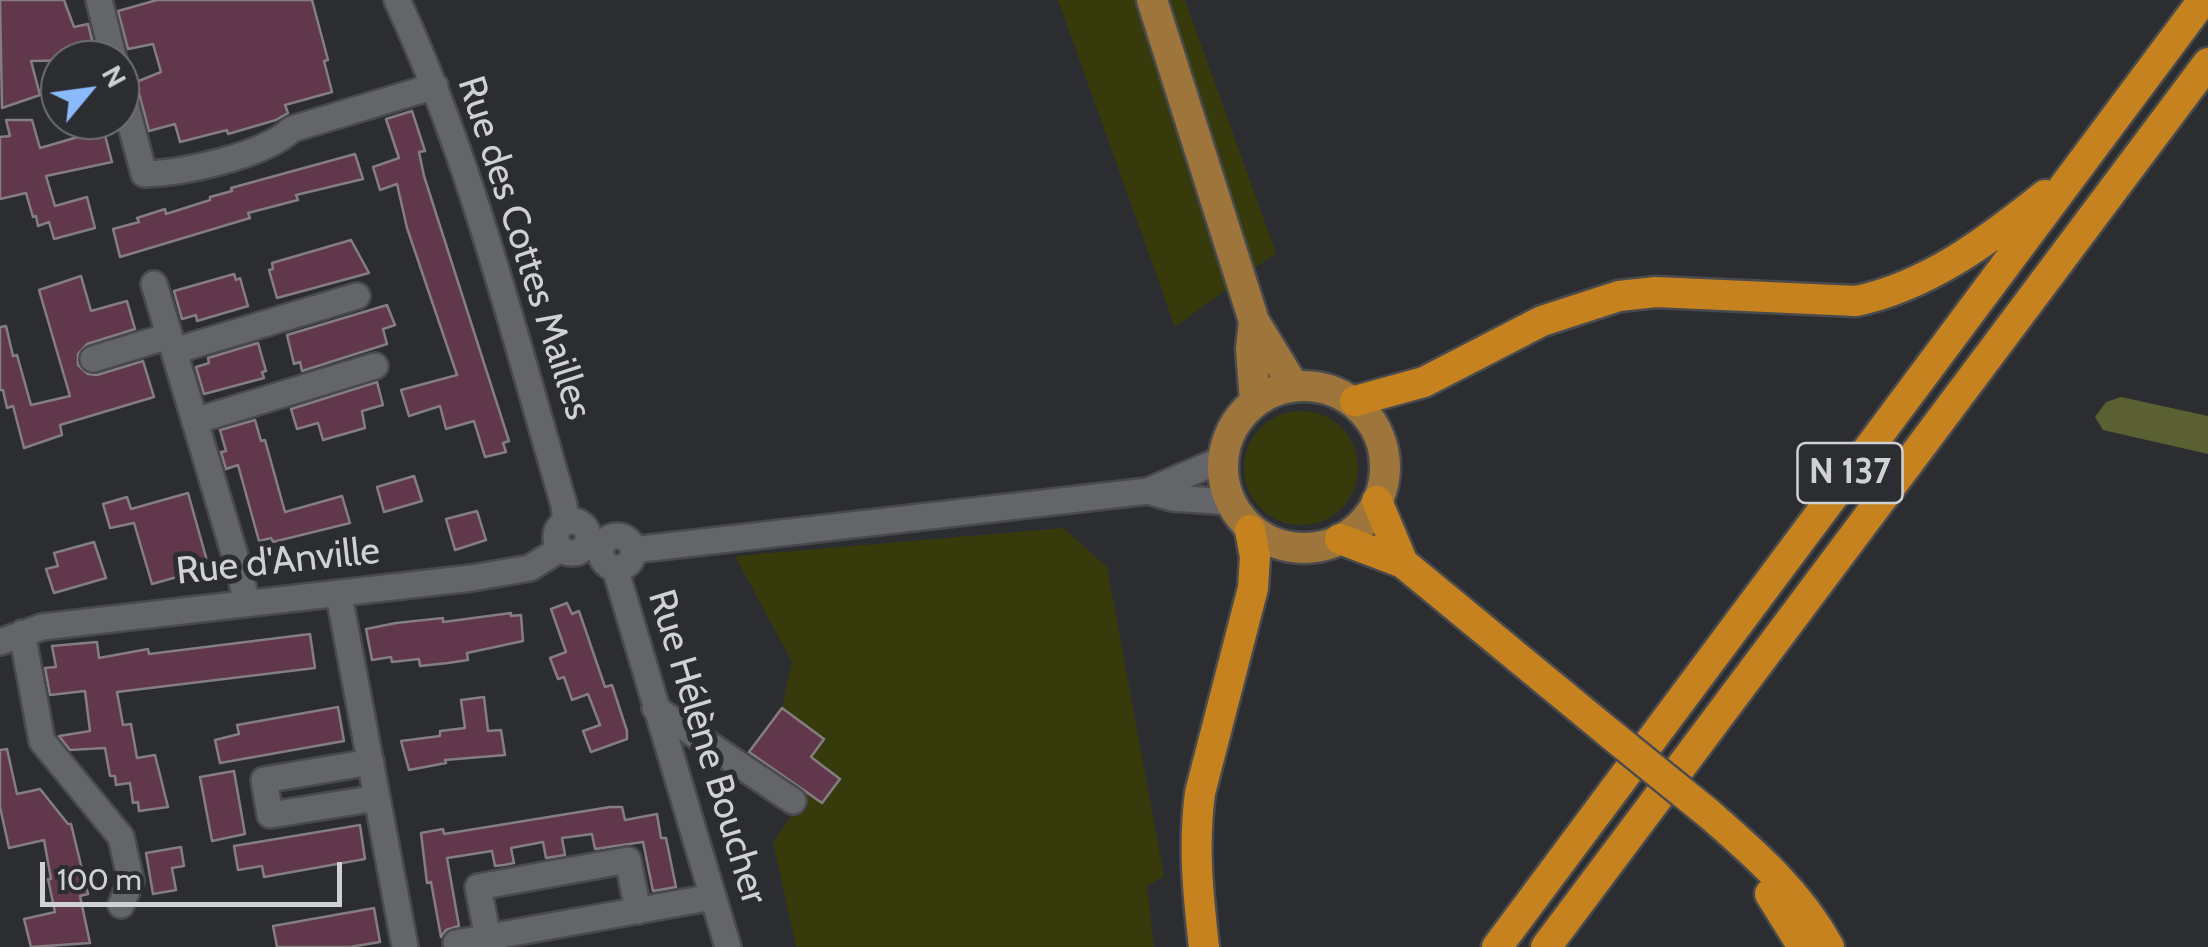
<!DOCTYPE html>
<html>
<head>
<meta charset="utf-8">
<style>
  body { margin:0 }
  #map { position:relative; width:2208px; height:947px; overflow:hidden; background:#2b2d31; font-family:Cabin,sans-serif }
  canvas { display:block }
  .north { position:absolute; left:40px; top:40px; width:100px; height:100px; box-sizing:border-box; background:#2b2d31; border:2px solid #6d6f72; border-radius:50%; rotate:61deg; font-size:28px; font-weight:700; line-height:40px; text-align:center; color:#d0d1d3 }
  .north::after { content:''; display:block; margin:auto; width:35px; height:45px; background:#8bbafc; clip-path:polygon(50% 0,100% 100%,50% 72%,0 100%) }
  .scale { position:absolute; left:40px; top:862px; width:302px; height:45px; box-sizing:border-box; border:5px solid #d0d1d3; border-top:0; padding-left:12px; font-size:30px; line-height:35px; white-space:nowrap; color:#d0d1d3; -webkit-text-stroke:8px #2b2d31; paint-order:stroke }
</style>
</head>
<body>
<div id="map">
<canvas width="2208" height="947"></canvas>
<div class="north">N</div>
<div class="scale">100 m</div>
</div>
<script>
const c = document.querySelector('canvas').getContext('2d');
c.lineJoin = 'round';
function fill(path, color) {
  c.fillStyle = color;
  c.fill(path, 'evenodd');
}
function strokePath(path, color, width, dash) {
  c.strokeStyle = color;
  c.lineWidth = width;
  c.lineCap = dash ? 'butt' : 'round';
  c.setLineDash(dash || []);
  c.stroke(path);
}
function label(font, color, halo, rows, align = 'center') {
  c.font = font + ' Cabin,sans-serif';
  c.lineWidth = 10;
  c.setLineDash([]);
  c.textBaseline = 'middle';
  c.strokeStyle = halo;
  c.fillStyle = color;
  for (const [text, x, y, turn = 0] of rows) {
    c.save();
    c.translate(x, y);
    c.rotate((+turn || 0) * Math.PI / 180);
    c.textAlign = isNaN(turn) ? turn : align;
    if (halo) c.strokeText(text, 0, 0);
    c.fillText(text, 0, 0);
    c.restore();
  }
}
fill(new Path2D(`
  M1058,0h127l91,253 -101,74z
  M1244 468a57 57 0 1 1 114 0a57 57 0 1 1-114 0Z
  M1063,528l44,39 57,309 -17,10 7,61h-358l-23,-105 35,-49 14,9 18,-23 -31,-19 14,-21 -41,-31 10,-46 -57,-106z`), '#373b0c');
fill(new Path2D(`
  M2121,397l87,19v38l-105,-24 -8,-13 11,-15z`), '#5b6032');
const building = new Path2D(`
  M0,0h64l10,27 14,-3 5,20 -7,3 1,13 -56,1 9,34 -38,13z
  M157,0h155l16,60 -4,1 8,31 -47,13 3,8 -12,7 -48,14 -1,-4 -47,12 -5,-18 -26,7 -13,-49 25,-10 -8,-28 -25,5 -10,-38z
  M412,111l13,40 -6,1 5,24 85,265 -6,2 3,9 -21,5 -11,-36 -28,8 -6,-23 -31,10 -8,-26 56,-15 -50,-147 -10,-44 -17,6 -7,-23 26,-9 -13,-39z
  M6,120h26l8,28 38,-11 -5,-17h28l11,42 -66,14 9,30 32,-9 8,31 -41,11 -5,-17 -11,4 -2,-10 -3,1 -7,-24 -26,6v-62l10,-1z
  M355,154l8,25 -67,16 2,5 -50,13 2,5 -130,39 -7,-28 26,-7 -2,-4 28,-9 1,5 44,-14v-3l22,-6 -1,-3z
  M351,240l18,33 -92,25 -8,-28 4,-1 -1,-6z
  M234,274l2,6 4,-2 8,28 -51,15 -1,-6 -14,4 -8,-28z
  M81,276l10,35 36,-10 8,28 -48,15 -9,10v11l10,9 9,1 46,-14 11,36 -94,28 2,10 -38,13 -11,-42 -6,2 -4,-18h-3v-63l6,-1 7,30 4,-1 14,50 39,-9 -31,-106z
  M387,305l8,20 -12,4 4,15 -85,27 -2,-9 -6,2 -7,-29z
  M258,343l8,28 -4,1 2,6 -60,16 -8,-27 13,-4 -1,-5z
  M377,382l6,23 -21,6 3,17 -42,12 -5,-17 -21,6 -6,-20z
  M255,420l6,21 4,-1 20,72 57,-16 8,27 -77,19 -2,-4 -12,3 -21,-76 -12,4 -5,-17 5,-1 -6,-21z
  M414,476l8,25 -38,11 -7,-25z
  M188,493l21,75 -57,16 -18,-61 -24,5 -7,-24 24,-7 4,12z
  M477,511l9,29 -31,10 -9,-31z
  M94,542l12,36 -52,15 -8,-24 12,-3 -4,-13z
  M567,603l5,11 7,-3 26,76 7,-2 15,46v8l-36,13 -8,-21 17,-6 -12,-31 -16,6 -8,-23 -6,2 -8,-21 16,-6 -15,-43z
  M511,613v3l10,-1 2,26 -56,12 1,7 -20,3 -28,3 -1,-7 -27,3 -1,-5 -19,3 -6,-31 30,-6 47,-5v4z
  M310,634l5,34 -198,24 6,33 8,-1 6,34 18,-3 13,52 -29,4 -1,-9 -5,1 -3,-20 -14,2 -1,-9h-5l-5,-28 -35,2 -11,-14 31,-5 -5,-40 -35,4 -5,-27 11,-1 -4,-21 45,-4 2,16 49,-9 1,5z
  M484,697l4,34 13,-1 4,25 -60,5 1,3 -37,7 -8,-29 39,-5v-5l25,-3 -4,-28z
  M338,707l6,34 -124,22 -5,-23 24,-6 -2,-9z
  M782,708l42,31 -13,18 29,22 -18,24 -73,-51z
  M7,749l10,45 23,-5 28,35h3l17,70 -8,2 10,47 -59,4 -7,-28 31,-7 -7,-33h3l-7,-39 -35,8 -9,-41v-57z
  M234,771l11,63 -33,7 -12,-64z
  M610,807h12l3,13 32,-6 4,24h5l10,49 -23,4 -10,-49 -48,7 -3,-15 -30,4 3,17 -19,3 -3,-16 -32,6 3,15 -10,2 -9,1 -3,-15 -45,7 12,68 -13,4 -5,7 -10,-55 -4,1 -6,-50 22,-4 1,5z
  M360,825l5,34 -101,18 -2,-11 -24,4 -4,-24z
  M181,847l3,19 -12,2 4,22 -23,4 -7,-41z
  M374,908l6,34 -30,5h-73l-4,-21z`);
fill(building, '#61374c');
strokePath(building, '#847e81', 2.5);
const minor = new Path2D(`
  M99,0l15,60
  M397,0c75,161 117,335 167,505l2,17
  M120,84l24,90c38,-1 120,-18 148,-45l143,-43
  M154,284l87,292 5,26
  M174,351l183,-55
  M93,359l76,-23
  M195,421l180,-55
  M1148,491l24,7 59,4
  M556 537a16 16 0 1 1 32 0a16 16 0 1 1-32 0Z
  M601 552a16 16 0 1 1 32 0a16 16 0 1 1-32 0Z
  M633,550l515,-59 75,-32
  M615,568l113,379
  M339,595l66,352
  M22,633l20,108 79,96 10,44 -10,24
  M0,642l42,-15 430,-49 58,-10 30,-19
  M655,708l138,93
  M371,762l-107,18 6,35 107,-17
  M488,938l-10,-51 150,-27 10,51
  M457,947l-1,-4 257,-46`);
const major = new Path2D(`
  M1152,0l102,321 39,64
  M1254,321l-3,28 4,52
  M1223 467a81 81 0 1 1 162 0a81 81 0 1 1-162 0Z`);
const highway = new Path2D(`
  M1355,401l69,-19 118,-61 77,-25 37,-4 200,9c72,-15 133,-61 189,-106
  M1377,501l26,62
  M1340,539l63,24 205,169
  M1708,813c46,40 91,79 121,134
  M1770,894l33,53
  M1204,947c-6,-53 -11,-101 -4,-154l53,-205 2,-31 -5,-27
  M1497,947l706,-947
  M1546,947l662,-884`);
strokePath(minor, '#494a4d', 30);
strokePath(major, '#494a4d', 35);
strokePath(highway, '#494a4d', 35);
strokePath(minor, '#636569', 25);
strokePath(major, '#9e763c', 30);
strokePath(highway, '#c6821e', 30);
const highwayBridge = new Path2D(`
  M1608,732l100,81`);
strokePath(highwayBridge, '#494a4d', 35, []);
strokePath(highwayBridge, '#c6821e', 30);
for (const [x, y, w] of [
  [1850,473,105]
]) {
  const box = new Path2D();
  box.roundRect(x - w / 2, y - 30, w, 60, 8);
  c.fillStyle = '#2b2d31';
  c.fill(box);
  strokePath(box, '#d0d1d3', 2.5);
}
label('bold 35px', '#d0d1d3', null, [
  ["N 137",1850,473]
]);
label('38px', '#d0d1d3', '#2b2d31', [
  ["Rue des Cottes Mailles",524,248,72],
  ["Rue d'Anville",278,562,-6],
  ["Rue Hélène Boucher",707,747,73]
]);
</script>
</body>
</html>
